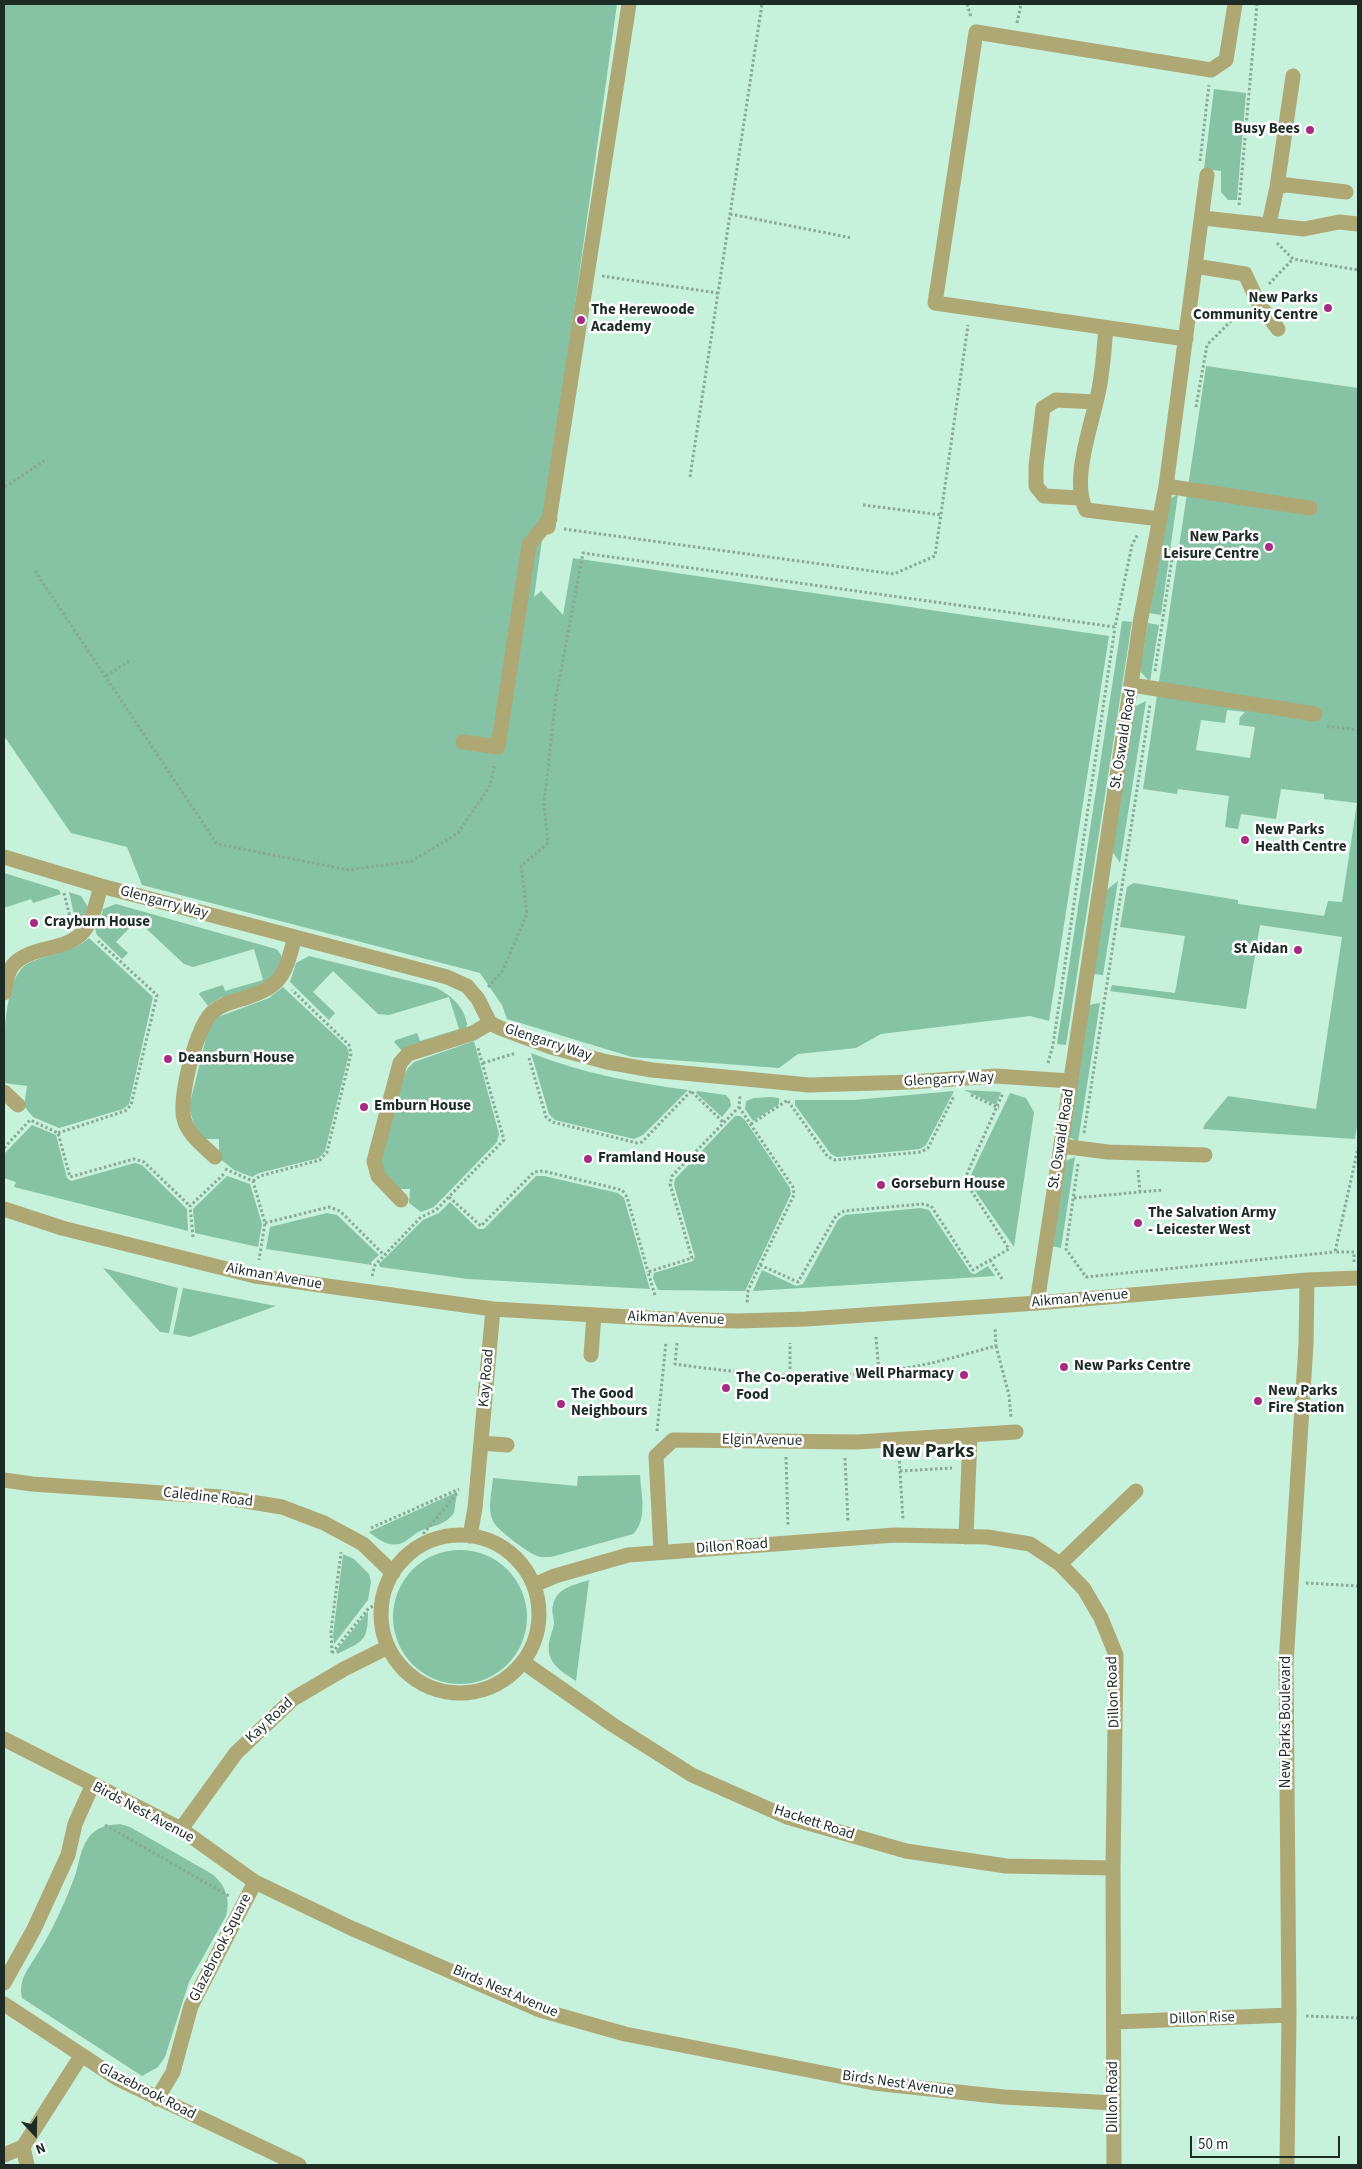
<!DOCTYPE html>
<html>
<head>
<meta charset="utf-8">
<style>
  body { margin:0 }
  #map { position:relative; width:1362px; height:2169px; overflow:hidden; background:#c6f1db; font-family:"Source Sans 3",sans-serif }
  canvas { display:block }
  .frame { position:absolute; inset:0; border:5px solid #1c2c24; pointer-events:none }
  .north { position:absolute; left:10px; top:2109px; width:50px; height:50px; -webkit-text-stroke:4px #fff; paint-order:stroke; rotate:159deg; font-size:14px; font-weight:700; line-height:20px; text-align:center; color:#1c2c24 }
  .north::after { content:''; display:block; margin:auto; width:18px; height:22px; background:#1c2c24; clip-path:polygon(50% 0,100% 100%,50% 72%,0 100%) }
  .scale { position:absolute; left:1190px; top:2136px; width:150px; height:22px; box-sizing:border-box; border:2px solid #1c2c24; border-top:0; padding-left:6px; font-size:15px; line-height:18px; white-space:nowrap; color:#1c2c24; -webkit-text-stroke:4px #fff; paint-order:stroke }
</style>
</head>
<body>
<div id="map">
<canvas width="1362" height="2169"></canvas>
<div class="frame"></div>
<div class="north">N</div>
<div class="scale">50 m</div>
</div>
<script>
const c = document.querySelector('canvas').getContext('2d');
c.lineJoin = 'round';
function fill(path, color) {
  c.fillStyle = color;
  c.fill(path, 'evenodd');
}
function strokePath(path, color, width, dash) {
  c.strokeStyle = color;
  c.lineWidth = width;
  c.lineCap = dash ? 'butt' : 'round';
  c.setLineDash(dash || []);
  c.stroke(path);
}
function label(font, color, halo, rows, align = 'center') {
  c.font = font + ' "Source Sans 3",sans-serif';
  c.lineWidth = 5;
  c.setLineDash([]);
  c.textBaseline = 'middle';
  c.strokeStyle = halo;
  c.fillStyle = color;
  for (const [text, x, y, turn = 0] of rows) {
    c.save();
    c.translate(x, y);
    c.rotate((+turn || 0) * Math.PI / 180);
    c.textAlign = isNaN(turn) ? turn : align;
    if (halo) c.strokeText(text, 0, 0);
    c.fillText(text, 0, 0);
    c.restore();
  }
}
fill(new Path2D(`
  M4,4h613l-83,593 7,-6 22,24 10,-57 536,78 -60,385 -19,-5 -149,18 -25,14 -58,6 -19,14 -147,-11 -125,-38 -5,-14 -22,-32 -338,-88 -15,-38 -56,-14 -67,-97z
  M1214,89l32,4 -9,107h-9l-7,-8v-21l-17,-2z
  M1206,366l152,22v732l-3,19 -152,-10 2,-5 23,-28 88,13 26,-172 -82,-12 -14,84 -136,-18 2,-6 63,8 10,-57 -65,-9 7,-40 7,-4 104,17v4l86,12 4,-15 14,1 15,-99 -33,-4v-5l-43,-5 -5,30 -35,-5 -3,15 -13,-2 4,-31 -51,-7 -1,5 -34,-5zM1227,710l18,2 -5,5 -1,8 16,2 -5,31 -54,-8 5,-30 24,3z
  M1178,494l-17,121 -12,-2 18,-112z
  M1122,621l10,1 -66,423 -9,-1z
  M1148,623l11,2 -9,57 -10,-11z
  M1146,701l-26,162 -8,-12 22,-144z
  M4,873l55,17 2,4 -28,9 -2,-4 -27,9z
  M1118,881l-15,94 -10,-1 12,-83z
  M69,892l12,4 7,11 -1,7 -10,14z
  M116,904l160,45c7,6 7,10 3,17 -14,32 -51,21 -71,40l-9,-12 2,-2 22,-7 2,6 38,-11 -9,-31 -61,18 -9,-3 -47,-44 -21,22 12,11 -6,6 -25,-24 -2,-6 5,-5 3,-15z
  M89,938l64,59 -24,107 -6,5 -64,19 -26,-11 -9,-11 3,-20 -23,-3c0,-27 -3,-107 25,-120 21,-10 42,-9 60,-25z
  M309,956l125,31c16,7 30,19 33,37l-1,4 -63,24 -9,-10 2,-2 21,-7 3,8 39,-12 -10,-32 -60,18 -11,-1 -45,-43 -20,21 22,21 -6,7 -39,-38 6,-19z
  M283,987l64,60 2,7 -24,97 -6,7 -60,15 -7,4 -18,-7 -15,-12v-19h-17l-8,-14 -5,-18 19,-77 10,-13 51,-19z
  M1100,1003l-22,139 -10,-6 20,-131z
  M474,1041l25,93 -2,8 -63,65 -13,5 -12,-9 1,-14h-15l-13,-14 -3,-13 24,-85 5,-9 6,-6z
  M531,1053c50,20 104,30 157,37l-45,45 -9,4 -79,-19 -6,-6z
  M964,1090l37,2 -5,13z
  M697,1091l29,4 4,5 1,6 -9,11 -26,-24z
  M954,1091l-28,54 -6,4 -83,8 -6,-3 -36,-49v-5h59z
  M1010,1093l16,5 8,14 -20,135 -43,-62 -1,-8z
  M771,1097l8,1v6l-26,17 -8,-12 1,-8 8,-3z
  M735,1116h5l5,4 45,68 1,6 -46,97 -87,-1 -5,-12 1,-5 39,-12 2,-4 -21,-72 1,-6z
  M32,1125l24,10 11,43 4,3 64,-18 7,2 45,44 1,22 -174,-44 2,-5 -12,-4v-24z
  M1075,1157l-14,91 -10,-2 14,-85z
  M227,1176l23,8 12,40 -4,23 -63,-14 -2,-24z
  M536,1176h8l74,17 6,5 26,91 -182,-10 -88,-12 -1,-3 44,-44 16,-7 11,-11 28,27h6z
  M921,1208l8,2 42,63 4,1 13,-8 7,10 -242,15 9,-21 34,16 7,-2 35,-64 7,-5z
  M327,1213l10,2 42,40 -8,7 1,3 -106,-16 4,-22z
  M103,1268l75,20 -9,45 -9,-1z
  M183,1288l93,18 -86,31 -17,-3z
  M640,1475c1,19 8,45 -7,59l-82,23c-6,0 -10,1 -16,-2 -9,-4 -38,-25 -42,-34 -6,-12 -1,-30 0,-43l84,8 1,-10z
  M457,1492l-3,21c-10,13 -20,12 -34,18 -5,2 -10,8 -16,11 -13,7 -25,-2 -35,-10z
  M393 1617a67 67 0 1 1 134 0a67 67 0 1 1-134 0Z
  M343,1554l11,5 15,15 2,8 -3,18 -34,44 -1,-9z
  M589,1580l-13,101c-15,-10 -30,-18 -27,-38 1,-7 4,-13 5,-19 0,-7 -3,-13 -1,-19 4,-18 22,-20 36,-25z
  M368,1611c0,31 -5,30 -31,43l-1,-3z
  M120,1824l10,3 82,47c13,10 19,25 14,42l-37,66 -24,75 -7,10 -16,9 -120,-78c-4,-19 7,-30 16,-45 16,-25 28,-53 38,-80 3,-11 5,-24 11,-33 8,-13 19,-15 33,-16z`), '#85c3a4');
strokePath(new Path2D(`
  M967,4l4,13
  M1017,23l4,-19
  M1200,161l9,-76
  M1239,205l18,-201
  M730,214l122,24
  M1277,243l16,16 65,11
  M602,276l116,17
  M1269,284l24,-25
  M1196,407l11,-62 36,-36
  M690,477l72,-473
  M5,487l42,-28
  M863,505l78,10
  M564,529l330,45 41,-18 33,-231
  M35,571l182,273 132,26 63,-9 46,-28 32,-47 5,-23
  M1155,671l18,-119
  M106,676l23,-15
  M1327,726l31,4
  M64,893l7,28
  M488,987l15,-17 24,-56 -6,-48 27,-23 -4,-39 12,-107 27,-144 532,74 17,-82 6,-11
  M529,1058l17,59 6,5 85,21 5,-1 50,-52
  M483,1063l33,-10
  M1048,1063l5,-18 62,-418
  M692,1092l31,30
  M971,1095l28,13
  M788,1101l40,56 7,3 86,-8 7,-4 26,-52
  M739,1107l54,80 1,8 -46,95 -1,14
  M751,1124l37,-24
  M58,1133l67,-22 6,-6 26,-110 -59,-54
  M1084,1133l66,-428
  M4,1148l26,-28 28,13 12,44 64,-18 10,3 46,44
  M1078,1164l-12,85 20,28 249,-25
  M225,1169l28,12 12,42 -6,37
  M1138,1170l2,22
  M253,1181l7,-5 60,-16 7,-8 24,-98 -2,-9 -57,-55
  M449,1197l32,29 53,-54 9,-1 79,19 5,7 21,75
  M1074,1198l89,-8
  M265,1223l64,-16 11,4 44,44
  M193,1237l-3,-31 35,-33
  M990,1260l12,19
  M1354,1262v-10h-19l23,-104
  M760,1265l38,17 38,-66 8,-5 78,-7 9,2 42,64 36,-21 -42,-65 -1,-8 37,-83
  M372,1276l3,-11 46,-48 15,-7 68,-70 -26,-92
  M655,1295l-7,-23 44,-14 -22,-74 2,-8 67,-69 1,-11
  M876,1337l3,35
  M677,1343l-2,21c82,12 166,18 247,1 25,-5 50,-13 74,-19l-1,-18
  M996,1346l13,49 2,22
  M790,1374v-31
  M657,1431l9,-89
  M899,1456l4,64
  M786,1457l2,69
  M845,1458l3,64
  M900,1471l52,-3
  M371,1528l88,-39
  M425,1544l-1,-11 34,-41
  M1306,1583l52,3
  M332,1653l-1,-22 10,-79
  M332,1653l36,-44 15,-9
  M105,1825l124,71
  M1306,2016l52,2`), '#88a998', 3, [2.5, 2.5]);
strokePath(new Path2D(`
  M1277,187l16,-111
  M1203,218l101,11 35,-7 19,2
  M1269,224l8,-37 10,-2 59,7
  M1195,266l50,8 14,30 19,25
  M1106,328c-2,20 -3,41 -7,61 -6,33 -29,91 -13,121l74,9
  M1186,339l-251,-36 41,-271 235,38 15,-10 9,-56
  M1166,486l144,22
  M1080,498l-36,-2 -8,-10v-20l7,-58 13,-8 40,2
  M548,527l81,-523
  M1132,685l183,29
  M463,742l35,5 31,-202 21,-26
  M4,857l97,29 346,91 20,9 11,13 12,24 10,5 51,19 56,15 45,8 157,15 102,-3 84,-6 75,5
  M4,993c2,-9 3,-22 10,-29 18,-19 51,-12 69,-32 11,-13 13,-30 18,-46
  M4,1092l14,13
  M1061,1146l47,6 97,3
  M215,1157c-11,-11 -27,-22 -31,-38 -6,-20 13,-96 30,-108 8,-7 18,-9 28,-12 41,-13 42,-23 53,-62
  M401,1200l-23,-24 -4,-15 26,-98 8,-9 65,-21 17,-10
  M4,1209l58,19 193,48 238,33 171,10 74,2 68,-2 231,-16 270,-23 51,-2
  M1037,1303l104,-685 25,-132 41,-311
  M591,1355l3,-40
  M481,1443l26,2
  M4,1480l28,4 189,13 61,10 42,16 39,21 30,29
  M381 1614a79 79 0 1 1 158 0a79 79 0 1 1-158 0Z
  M470,1536l5,-28 18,-199
  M966,1537l4,-102
  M661,1552l-5,-96 17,-16 184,2 159,-10
  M1060,1564l76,-73
  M534,1585l21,-9 73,-21 267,-20 92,2 43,7 30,20 24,25 17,29 15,37 -3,213 1,297
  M523,1662l90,63 79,50 95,42 119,34 100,15 107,2
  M4,1739l177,90 74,53 96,46 189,82 85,24 249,49 130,14 110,6
  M181,1829l55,-76 57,-54 51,-30 44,-22
  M4,1983l30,-54 34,-74 7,-31 17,-38
  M4,2004l114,75 181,86
  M1115,2022l174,-7
  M157,2099l16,-27 18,-66 64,-124
  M4,2155l19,-8
  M27,2165l-4,-18 58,-91
  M1287,2165l2,-150 -3,-351 20,-320 1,-64`), '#aea875', 15);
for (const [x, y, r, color] of [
  [1310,130,5,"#a52c82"],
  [1328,308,5,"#a52c82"],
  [581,320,5,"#a52c82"],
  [1269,547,5,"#a52c82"],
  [1245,840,5,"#a52c82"],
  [34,923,5,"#a52c82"],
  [1298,950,5,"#a52c82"],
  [168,1059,5,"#a52c82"],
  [364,1107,5,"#a52c82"],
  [588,1159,5,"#a52c82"],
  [881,1185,5,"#a52c82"],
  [1138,1223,5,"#a52c82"],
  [1064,1367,5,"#a52c82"],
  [964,1375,5,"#a52c82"],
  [726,1388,5,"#a52c82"],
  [1258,1401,5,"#a52c82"],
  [561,1404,5,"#a52c82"]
]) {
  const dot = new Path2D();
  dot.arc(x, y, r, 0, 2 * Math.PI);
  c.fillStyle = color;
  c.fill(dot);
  strokePath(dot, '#fff', 2);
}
label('bold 15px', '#1c2c24', '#fff', [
  ["Busy Bees",1300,130,"right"],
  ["New Parks",1318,299,"right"],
  ["Community Centre",1318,316,"right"],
  ["The Herewoode",591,311],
  ["Academy",591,328],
  ["New Parks",1259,538,"right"],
  ["Leisure Centre",1259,555,"right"],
  ["New Parks",1255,831],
  ["Health Centre",1255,848],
  ["Crayburn House",44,923],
  ["St Aidan",1288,950,"right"],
  ["Deansburn House",178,1059],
  ["Emburn House",374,1107],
  ["Framland House",598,1159],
  ["Gorseburn House",891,1185],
  ["The Salvation Army",1148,1214],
  ["- Leicester West",1148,1231],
  ["New Parks Centre",1074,1367],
  ["Well Pharmacy",954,1375,"right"],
  ["The Co-operative",736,1379],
  ["Food",736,1396],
  ["New Parks",1268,1392],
  ["Fire Station",1268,1409],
  ["The Good",571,1395],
  ["Neighbours",571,1412]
], 'left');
label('15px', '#1c2c24', '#fff', [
  ["St. Oswald Road",1124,739,-81],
  ["Glengarry Way",164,903,15],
  ["Glengarry Way",548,1043,18],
  ["Glengarry Way",949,1080,-3],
  ["St. Oswald Road",1062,1139,-81],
  ["Aikman Avenue",274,1277,10],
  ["Aikman Avenue",1080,1299,-5],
  ["Aikman Avenue",676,1319,2],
  ["Kay Road",487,1378,-85],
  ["Elgin Avenue",762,1441,1],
  ["Caledine Road",208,1498,6],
  ["Dillon Road",732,1547,-4],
  ["Dillon Road",1114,1692,-92],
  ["Kay Road",270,1721,-43],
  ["New Parks Boulevard",1287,1722,-90],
  ["Birds Nest Avenue",143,1813,28],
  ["Hackett Road",814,1823,18],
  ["Glazebrook Square",221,1948,-63],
  ["Birds Nest Avenue",505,1992,23],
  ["Dillon Rise",1202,2019,-2],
  ["Birds Nest Avenue",898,2084,8],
  ["Glazebrook Road",147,2092,27],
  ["Dillon Road",1114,2097,-90]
]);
label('bold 20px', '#1c2c24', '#fff', [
  ["New Parks",928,1453]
]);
</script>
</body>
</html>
